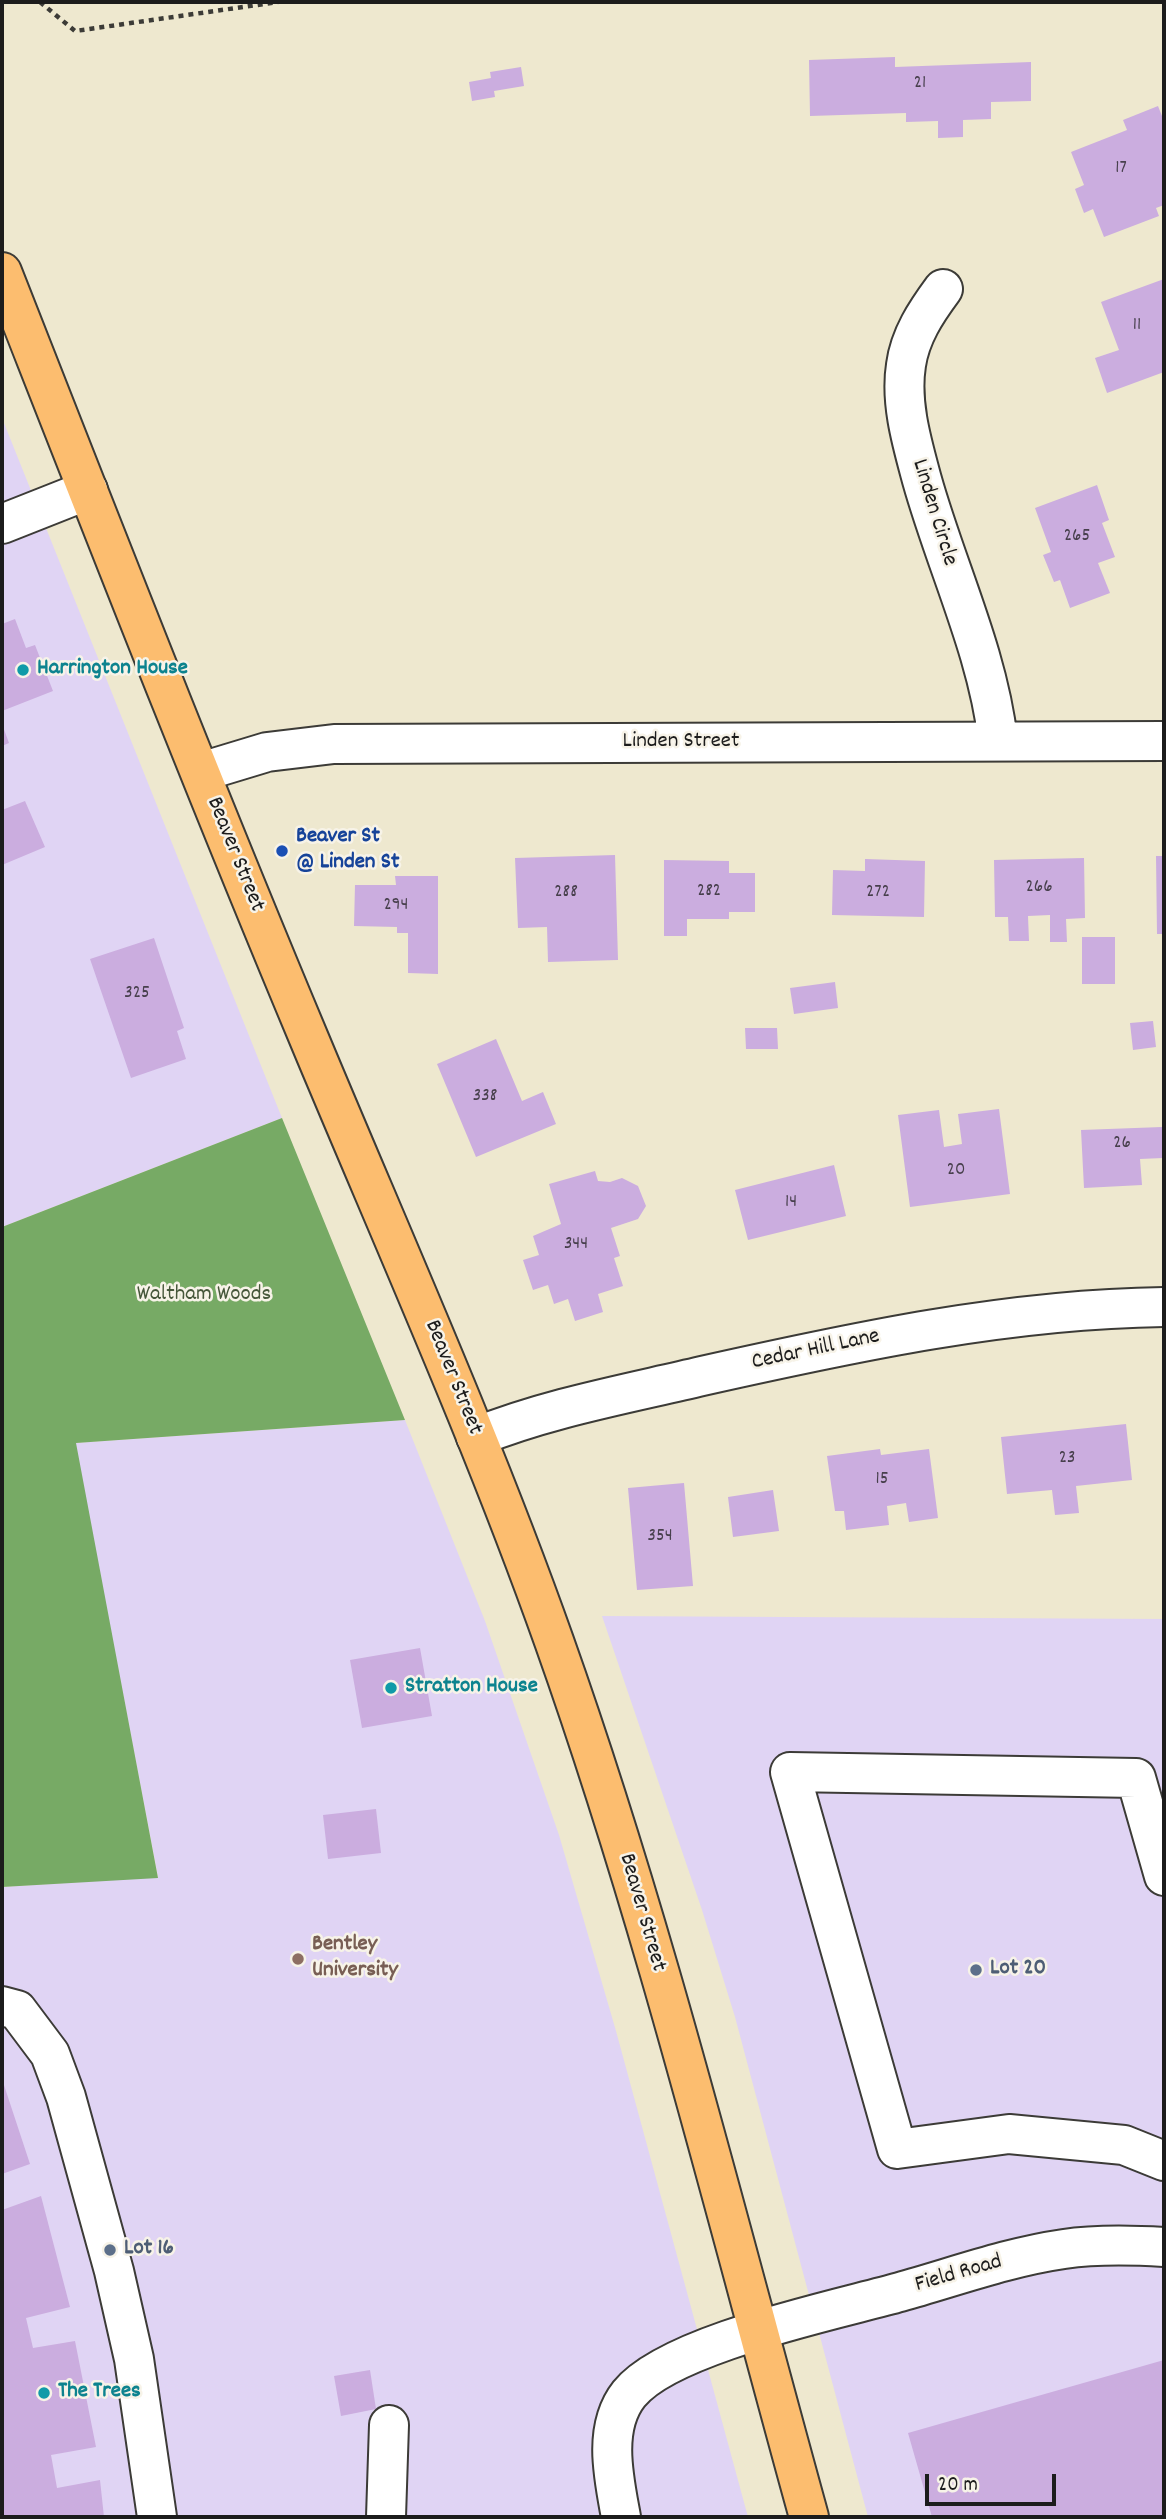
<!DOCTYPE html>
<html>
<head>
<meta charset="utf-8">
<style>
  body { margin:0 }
  #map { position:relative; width:1166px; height:2519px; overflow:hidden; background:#eee8cf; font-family:Dekko,sans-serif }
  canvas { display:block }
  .frame { position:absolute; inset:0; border:4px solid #1c1c1c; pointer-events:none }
  .scale { position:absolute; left:925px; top:2474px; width:131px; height:32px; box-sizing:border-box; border:4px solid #1c1c1c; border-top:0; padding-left:9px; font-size:21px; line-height:24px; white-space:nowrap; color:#1c1c1c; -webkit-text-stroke:5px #f7f3e8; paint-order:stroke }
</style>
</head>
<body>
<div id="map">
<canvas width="1166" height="2519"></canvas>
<div class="frame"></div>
<div class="scale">20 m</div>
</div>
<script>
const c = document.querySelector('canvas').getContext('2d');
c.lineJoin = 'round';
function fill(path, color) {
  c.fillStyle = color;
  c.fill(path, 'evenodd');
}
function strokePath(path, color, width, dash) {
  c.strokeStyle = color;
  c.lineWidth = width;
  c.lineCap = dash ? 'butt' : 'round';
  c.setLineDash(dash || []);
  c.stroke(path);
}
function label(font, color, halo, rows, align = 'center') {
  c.font = font + ' Dekko,sans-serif';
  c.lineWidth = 5;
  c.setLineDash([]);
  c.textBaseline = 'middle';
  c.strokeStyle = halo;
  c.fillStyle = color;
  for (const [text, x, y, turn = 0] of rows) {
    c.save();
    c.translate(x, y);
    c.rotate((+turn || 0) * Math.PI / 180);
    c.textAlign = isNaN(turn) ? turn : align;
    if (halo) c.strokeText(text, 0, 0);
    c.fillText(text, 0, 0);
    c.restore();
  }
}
fill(new Path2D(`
  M2,418l280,700 -280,109z
  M405,1420l80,201 74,214 57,196 132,486h-746v-630l156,-10 -83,-434z
  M602,1616l562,3v898h-296l-133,-500 -33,-107z`), '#e0d4f4');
fill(new Path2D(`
  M282,1118l123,302 -329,23 82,435 -156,9v-660z`), '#77aa65');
fill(new Path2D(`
  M895,57v10l136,-5v39l-40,1v17l-28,1v17l-25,1v-17l-32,1v-9l-96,3 -1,-56z
  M521,67l3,19 -30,5 1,6 -23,4 -3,-19 22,-4 -1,-6z
  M1158,106l6,15v84l-8,3 3,8 -55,21 -11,-28 -9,4 -9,-24 9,-4 -13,-33 56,-22 -4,-10z
  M1164,279v93l-57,21 -12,-35 24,-8 -18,-48z
  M1097,485l12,35 -7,3 13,34 -17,6 12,30 -40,15 -10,-28 -6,2 -11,-27 8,-3 -16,-44z
  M15,619l11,29 9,-3 18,46 -51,20v-87z
  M2,724l7,19 -7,3z
  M25,801l20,46 -43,18v-55z
  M615,855l3,105 -70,2 -1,-35 -29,1 -3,-70z
  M1156,856h8v78h-7z
  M1084,858l1,60 -19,1 1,23h-17v-27l-22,1 1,25h-20l-1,-24h-13l-1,-57z
  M865,859l60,2 -1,56 -92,-2 1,-45 32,1z
  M664,860l65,1v12h26v39h-26v7h-42v17h-23z
  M395,876h43v98l-30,-1v-40h-11v-6l-43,-1 1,-41h41z
  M1082,937h33v47h-33z
  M154,938l30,90 -7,3 9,28 -55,19 -41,-119z
  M835,982l3,26 -44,6 -4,-26z
  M1153,1021l3,26 -23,3 -3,-27z
  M745,1028h32l1,21h-32z
  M496,1039l26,62 21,-9 13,32 -80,33 -39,-93z
  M999,1109l11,85 -100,13 -12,-92 41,-5 5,37 18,-3 -4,-30z
  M1162,1127l1,31 -23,1 2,26 -58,3 -3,-58z
  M834,1165l12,51 -98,24 -13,-50z
  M595,1171l3,10 12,1 12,-4 16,8 8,20 -8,13 -27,9 9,28 -6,2 9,28 -25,8 5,18 -28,9 -7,-22 -14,5 -6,-19 -15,5 -10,-30 16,-5 -6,-19 28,-12 -12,-40z
  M1126,1424l6,56 -56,6 3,27 -24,2 -3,-25 -45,4 -6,-57z
  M880,1449l1,6 48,-6 9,69 -29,4 -3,-19 -19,3 2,19 -43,5 -2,-19h-9l-8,-55z
  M684,1483l9,103 -56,4 -9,-102z
  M773,1490l6,41 -46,6 -5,-40z
  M420,1648l12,68 -70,12 -12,-68z
  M376,1809l5,44 -53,6 -5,-44z
  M2,2079l28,85 -28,10z
  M41,2196l29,111 -44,11 7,30 42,-7 21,106 -45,8 6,33 43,-8 4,37h-102v-307z
  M1164,2360v157h-232l-24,-84z
  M370,2370l6,39 -35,7 -7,-40z`), '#cbaddf');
const minor = new Path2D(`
  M943,289c-17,23 -33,47 -37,76 -6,38 6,78 16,115 24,86 66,172 76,261
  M2,524l86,-34
  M201,772l66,-20 67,-8 830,-3
  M476,1437c72,-29 150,-43 226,-61 152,-34 306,-67 462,-69
  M1164,1876l-28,-98 -346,-6 107,377 112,-15 115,11 40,16
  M2,2006l15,4 33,44 16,43 48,174 20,88 23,158
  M386,2517l3,-92
  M621,2517c-7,-38 -19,-89 8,-123 40,-50 207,-84 271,-102 54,-15 108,-35 164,-43 33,-5 67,-4 100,-2`);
const major = new Path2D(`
  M2,272c101,257 201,514 308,769 83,199 172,397 244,600 102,287 174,584 255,876`);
strokePath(minor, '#3c3b37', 42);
strokePath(major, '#3c3b37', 42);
strokePath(new Path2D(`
  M40,2l35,29 203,-29`), '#3c3b37', 4.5, [5, 5]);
strokePath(minor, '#fff', 38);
strokePath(major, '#fcbd6f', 38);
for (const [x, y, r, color] of [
  [23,670,7,"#0f9aa8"],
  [282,851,7,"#1a4fb4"],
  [391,1688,7,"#0f9aa8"],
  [298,1959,7,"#8d6e63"],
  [976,1970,7,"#5c6f8a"],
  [110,2250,7,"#5c6f8a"],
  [44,2393,7,"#0f9aa8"]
]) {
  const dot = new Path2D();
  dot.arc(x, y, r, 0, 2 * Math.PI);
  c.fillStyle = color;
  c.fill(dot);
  strokePath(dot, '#f7f3e8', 2.5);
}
label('19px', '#48404d', null, [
  ["21",920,84],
  ["17",1121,169],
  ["11",1137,326],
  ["265",1077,537],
  ["266",1039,888],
  ["282",709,892],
  ["288",566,893],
  ["272",878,893],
  ["294",396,906],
  ["325",137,994],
  ["338",485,1097],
  ["26",1122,1144],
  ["20",956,1171],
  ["14",791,1203],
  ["344",576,1245],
  ["23",1067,1459],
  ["15",882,1480],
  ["354",660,1537]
]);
label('23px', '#1c1c1c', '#f7f3e8', [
  ["Linden Circle",933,513,73],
  ["Linden Street",681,743],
  ["Beaver Street",234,855,68],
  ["Cedar Hill Lane",816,1351,-12],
  ["Beaver Street",452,1378,68],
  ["Beaver Street",641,1913,74],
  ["Field Road",959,2275,-16]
]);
label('bold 23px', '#0d838f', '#f7f3e8', [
  ["Harrington House",37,670],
  ["Stratton House",405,1688],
  ["The Trees",58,2393]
], 'left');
label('bold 23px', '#164399', '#f7f3e8', [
  ["Beaver St",296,838],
  ["@ Linden St",296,864]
], 'left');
label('23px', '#46573a', '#f7f3e8', [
  ["Waltham Woods",204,1296]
]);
label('bold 23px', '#785e54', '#f7f3e8', [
  ["Bentley",312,1946],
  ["University",312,1972]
], 'left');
label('bold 23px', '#4e5e75', '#f7f3e8', [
  ["Lot 20",990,1970],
  ["Lot 16",124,2250]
], 'left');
</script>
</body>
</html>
